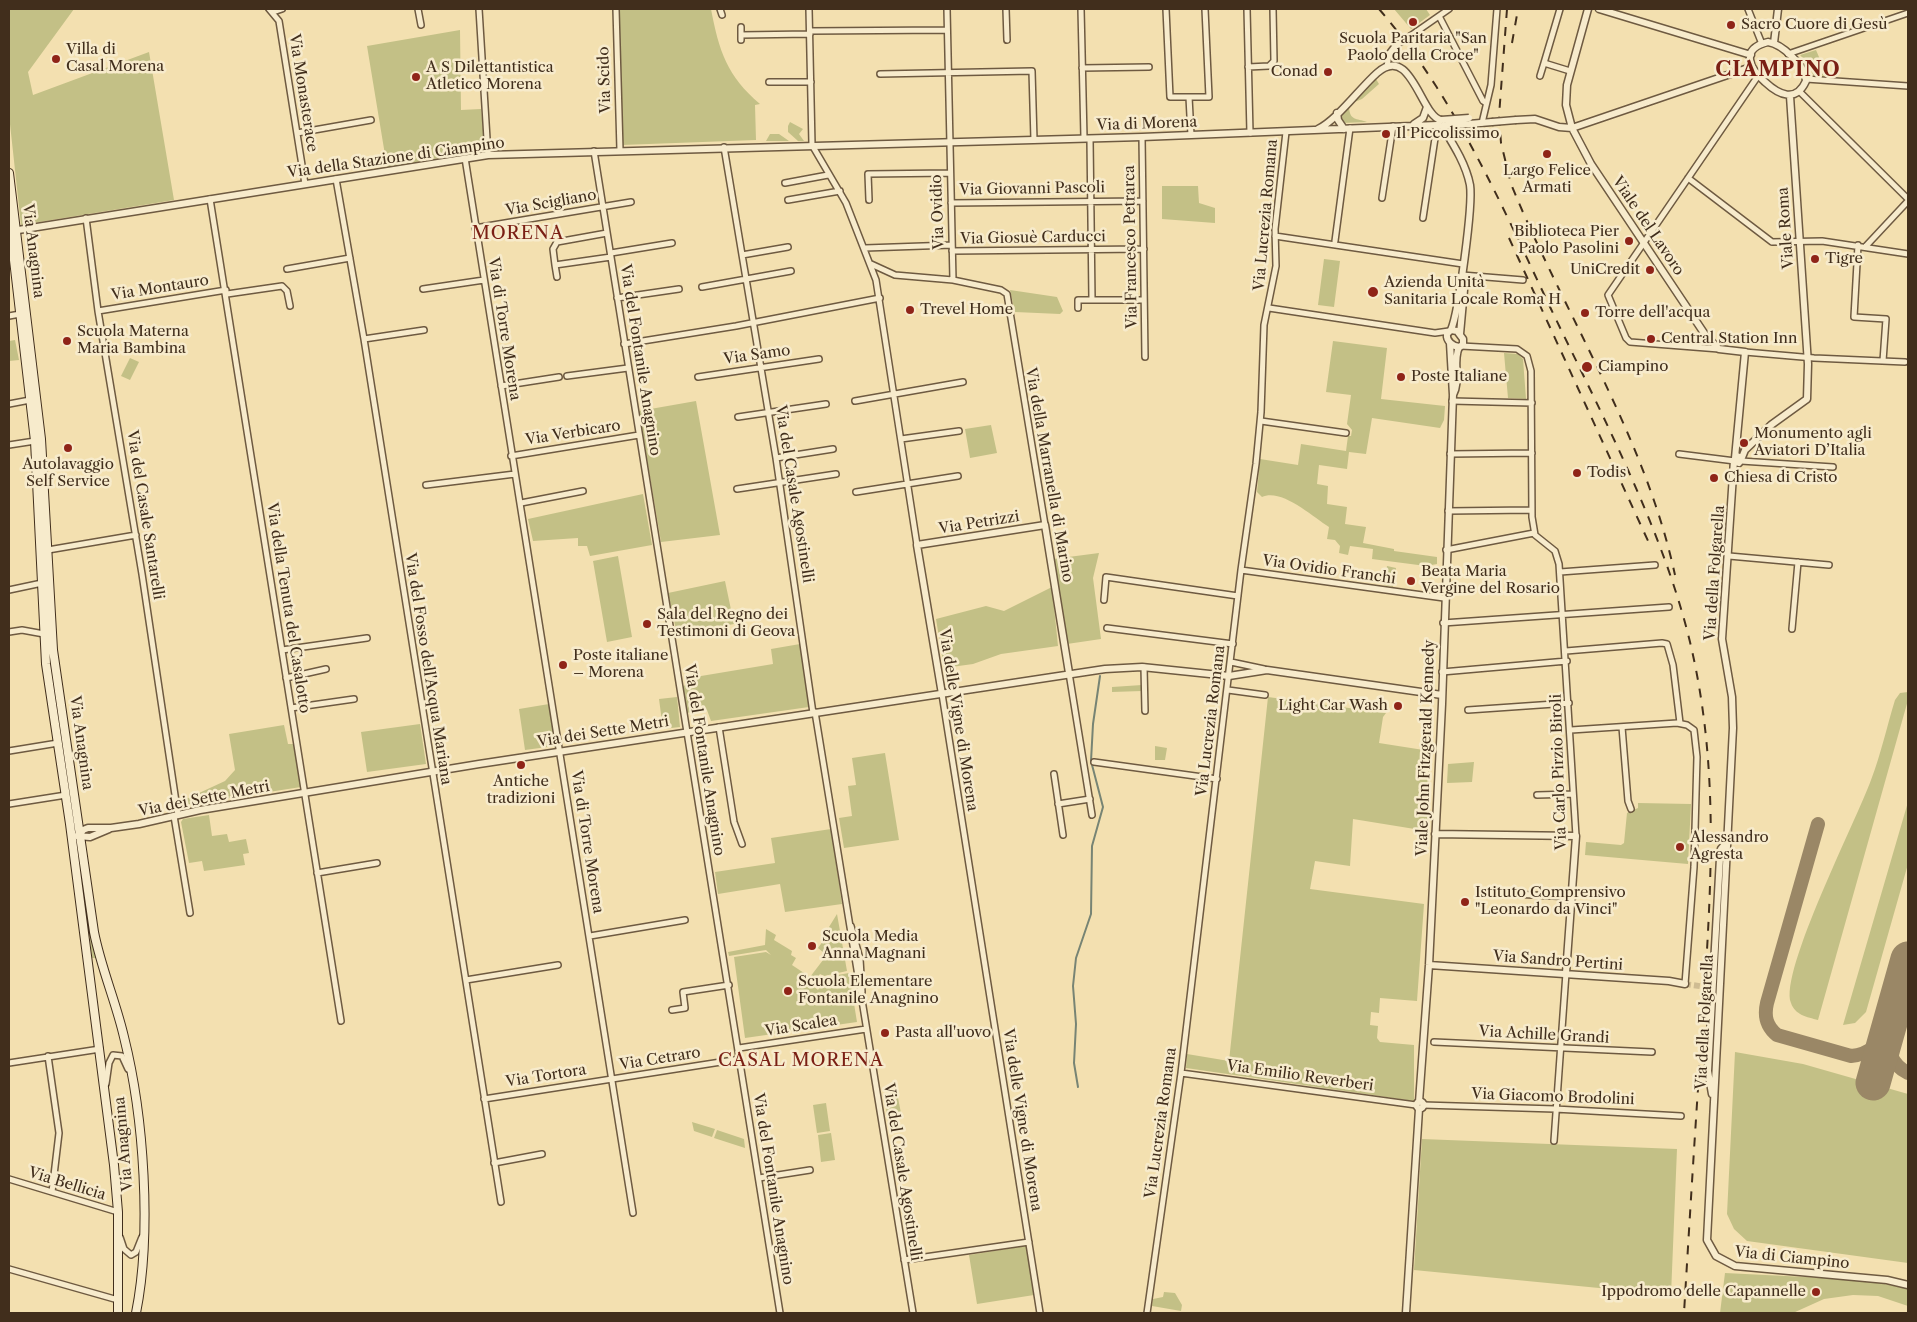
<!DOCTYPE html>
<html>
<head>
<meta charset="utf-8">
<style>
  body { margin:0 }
  #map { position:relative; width:1917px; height:1322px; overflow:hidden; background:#f3e0b0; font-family:"Libre Caslon Text",serif }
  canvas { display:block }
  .frame { position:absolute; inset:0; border:10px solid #412e1c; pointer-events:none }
</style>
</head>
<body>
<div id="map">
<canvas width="1917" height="1322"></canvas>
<div class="frame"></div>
</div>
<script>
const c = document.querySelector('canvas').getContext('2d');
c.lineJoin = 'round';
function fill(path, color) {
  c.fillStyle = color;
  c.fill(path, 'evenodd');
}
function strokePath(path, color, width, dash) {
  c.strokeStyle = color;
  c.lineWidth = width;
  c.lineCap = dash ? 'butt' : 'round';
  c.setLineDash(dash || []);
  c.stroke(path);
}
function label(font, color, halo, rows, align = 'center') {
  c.font = font + ' "Libre Caslon Text",serif';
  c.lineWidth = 5;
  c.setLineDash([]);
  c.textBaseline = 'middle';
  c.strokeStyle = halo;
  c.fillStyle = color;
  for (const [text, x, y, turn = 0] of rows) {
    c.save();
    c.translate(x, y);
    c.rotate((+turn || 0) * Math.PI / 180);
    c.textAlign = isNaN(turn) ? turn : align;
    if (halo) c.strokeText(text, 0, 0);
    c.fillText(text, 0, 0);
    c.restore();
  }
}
fill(new Path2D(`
  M9,9h65l-46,63 5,23 116,-43 25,148 -153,25 -12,-110z
  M618,9h93c8,42 16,67 49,95l-5,1 1,35 -134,5z
  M1394,9h32l4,6 -19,14z
  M460,30l1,80 20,-1 4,41 -98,17 -20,-121z
  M1816,50l11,26 -14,-1 -4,-10 -9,-10z
  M1376,79l3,5 -17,15 -10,4z
  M1349,107c1,14 7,11 18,15l-25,1 -1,-8z
  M790,122l13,7 -4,5 5,7h-6l-10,-9v-6z
  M770,134h9l10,7h-23z
  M1162,186h36l1,17 16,5v15l-53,-4z
  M1324,259l16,2 -6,46 -16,-2z
  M1010,290l47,7 6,14 -3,3 -45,-2z
  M15,340l4,20 -10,1v-20z
  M1333,341l54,7 -6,51 64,7 -1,14 -4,8 -68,-10 -6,36 -17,-2 -2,17 -28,-4 -2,19 11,2 -1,18 20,3 -2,17 21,3 -3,16 31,6v2l43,6v7l-11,2 -54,-7 1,-10 -23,-3 -2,9 -9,-2 1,-7 -5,-6 -8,-1 2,-12c-17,-11 -48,-39 -67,-30l-5,-5 3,-33 38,6 3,-21 45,7 2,-15h3l1,-6 -5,-6 4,-29 -25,-3z
  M1504,353l14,1 5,5 3,40 -18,-1z
  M130,358l9,4 -9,18 -9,-4z
  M696,401l24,134 -59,7 -22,-131z
  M991,425l6,28 -27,5 -5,-29z
  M643,494l9,51 -62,11 -3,-10h-9v-8l-45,3 -5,-22z
  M1099,553l-6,25 8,61 -34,5 -14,-85z
  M618,556l14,81 -25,5 -14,-81z
  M1387,566l9,2 -3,19 -9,-2z
  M725,581l9,43 -57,10 -9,-41z
  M1052,587l6,59 -57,8 -28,10 -29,4 -8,-49 50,-13 18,5z
  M800,644l9,63 -98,14 -4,-11 -21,3 -4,-27 12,-2 1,-7 78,-13 -2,-15z
  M1142,685v6l-30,1v-5z
  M1908,692v8l-90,320c-11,-3 -23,-5 -27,-17 -12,-31 66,-184 80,-223 10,-26 16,-54 24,-80l5,-7z
  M677,697l3,30 -17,2 -4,-30z
  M1268,697l118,16 -3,4 -4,26 51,8 -3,80 -74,-12 -3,47 -35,-5 -5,28 114,15 -7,97 -37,-3 -1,15 -8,-1 -1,13 8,1 -1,12 3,4 34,3v56l-228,-33 1,-14 42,7z
  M549,704l6,42 -30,4 -6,-41z
  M420,724l6,40 -59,8 -6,-40z
  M284,725l4,19h6l7,43 -116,18 -1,-5 41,-19 10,-11 -6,-36z
  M1155,746l12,2 -2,12h-10z
  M885,753l14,87 -55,8 -5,-30 13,-2 -4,-30 8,-1 -4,-27z
  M1474,762l-2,20 -25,1 1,-19z
  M1908,802v62l-42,148 -11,11 -12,2z
  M1638,803l53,1 -3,60 -103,-9 1,-13 35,3 3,-2 3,-30 11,-5z
  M209,815l3,21 15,-2 2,8 17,-3 3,14 -6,1 2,11 -41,6 -2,-10 -13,2 -8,-41 2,-3z
  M831,829l11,75 -57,8 -5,-28 -62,10 -3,-22 60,-9 -4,-25z
  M85,894l11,64h-4z
  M837,914l10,57 -23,5 -4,-2 -8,11 6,5 8,-13 23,-4 8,49 -112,16 -11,-81 32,-5 5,3 -5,-5 -37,6 -1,-4 37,-7 1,-16 10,6 -2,5 18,11 -1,4 5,3 -4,7 18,12 13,-17 -3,-2 4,-5 -6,-5 13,-18 -2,-3z
  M1735,1052l68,12 105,30v169l-161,-22 -13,-12 -7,-15z
  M897,1093l5,25 -14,3 -4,-26z
  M826,1103l4,28 -13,2 -4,-28z
  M692,1122l23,7 -3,8 -18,-6z
  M717,1130l27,9 1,9 -31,-10z
  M831,1133l4,27 -14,2 -3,-27z
  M1422,1139l255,10 -6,146 -257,-25z
  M1026,1246l8,49 -57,9 -8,-49z
  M1725,1273l141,7 42,9v17l-30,-10 -25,-1 -29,4 -31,14h-73z
  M1164,1292l11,1 7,12 -1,6 -29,-5 1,-7 10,-2z`), '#c3c086');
strokePath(new Path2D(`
  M1078,1087l-4,-24 2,-39 -3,-38 3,-28 15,-44 1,-68 11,-39 -12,-46 2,-37 7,-48`), '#778474', 2);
strokePath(new Path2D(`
  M1818,824l-51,179c-3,13 -1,23 10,32l74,21c20,-2 30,-13 39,-31
  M1889,1030c-2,19 1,34 19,43`), '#9a8766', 14);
strokePath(new Path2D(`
  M1873,1083l35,-124`), '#9a8766', 35);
strokePath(new Path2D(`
  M1685,984l28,4`), '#cfbc92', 6, [6, 3]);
const minor = new Path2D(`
  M269,9l10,12 26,163
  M418,9l3,16
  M479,9l9,146
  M616,9l4,141
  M720,9l2,6
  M809,9l3,136 34,58 30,77 41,265
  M947,9l6,271
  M1006,9l1,31
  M1081,9l3,129
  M1166,9l4,88h19l2,38
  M1247,9l3,124
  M1560,9l-16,54 26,8
  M1748,9l14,35
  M273,12l9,-3
  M1439,16l44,85 3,2
  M741,27v13
  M810,31l137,-1
  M1416,32l33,-23
  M741,35l69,-1
  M1788,54l120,-41
  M1248,67l21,-1 5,-5 -1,-52
  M1387,67l2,-13 6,-8
  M1082,68l67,-1
  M880,74l152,-3 2,69
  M1540,76l4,-13
  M1806,79l102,7
  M769,82h42
  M1799,91l109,108
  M1189,97h20l-4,-88
  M1482,123l9,-38 6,-76
  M297,133l74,-13
  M1142,137l3,220
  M1090,139l2,161
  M724,147l52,311 37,255
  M594,151l186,1162
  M465,158l168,1055
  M1688,178l84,64 50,-1 86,13
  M336,179l28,160 137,863
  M785,183l43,-8
  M1382,198l11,-72
  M210,199l131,822
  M788,200l52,-9
  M869,200l-1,-26 82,-1
  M951,203l192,-2
  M86,218l12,93 44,263 36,241
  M1423,218l14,-93
  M475,228l156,-26
  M607,233l-50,9 -4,7 2,16 56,-8
  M1275,236l188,28
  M1335,241l15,-113
  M1858,245l-4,72 32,2 -3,42
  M1866,246l42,-45
  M865,248l87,-3
  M952,251l192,-2
  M611,253l61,-10
  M742,255l46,-8
  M871,264l24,11 58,5 48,10 6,4 38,231
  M555,265l2,12
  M287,269l63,-11
  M1462,275l61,5
  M702,287l89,-16
  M423,289l61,-9
  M227,294l55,-8 5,5 3,15
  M617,298l62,-9
  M1078,308v-8h66
  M1269,308l166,25 14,-2
  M98,311l128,-21
  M9,316l11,-2
  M364,339l60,-9
  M624,344l112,-18 144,-28
  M1461,346l56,3 10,7 4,15 1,146 3,18 20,16 4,13 17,272
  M1719,349l-89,-7 -4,-4 -18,-43 150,-219
  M1745,352l69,6 91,4
  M567,376l61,-8
  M698,377l121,-18
  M501,386l58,-9
  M855,401l108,-19
  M1452,401l80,2
  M9,404l21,-4
  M738,417l88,-13
  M1261,421l85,12
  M901,439l58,-8
  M9,445l26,-4
  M1450,454l82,-1
  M1679,454l56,7
  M511,456l128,-21
  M776,458l57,-9
  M1741,461l92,6
  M426,485l89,-11
  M737,489l99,-15
  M856,492l102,-16
  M521,503l62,-12
  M1448,511l83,-1
  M48,550l88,-15
  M1446,550l88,-17
  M1729,556l100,9
  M1241,570l203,28
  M1560,572l95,-7
  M9,590l33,-7
  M1104,600l2,-23 132,19
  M1443,623l226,-16
  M1107,628l126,16
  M1792,629l6,-67
  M9,632l13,-2 22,4
  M282,650l85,-12
  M1566,651l96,-8 5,1 6,21 7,58
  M1231,662l33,7
  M1144,667l1,44
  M1442,672l125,-11
  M1069,673l23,142
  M286,678l40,-9
  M1228,690l37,5
  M942,694l98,619
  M291,708l63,-9
  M1468,710l101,-7
  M815,712l98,601
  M719,727l15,95 8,22
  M1622,727l6,74 3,8
  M1571,730l106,-7 10,2 7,5 3,27 -3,110 -9,117
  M9,751l49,-8
  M1094,762l123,17
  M1054,774l9,61
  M1537,795l36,-1
  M9,804l57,-9
  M1058,804l32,-5
  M174,816l16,97
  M317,873l60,-10
  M1493,893l80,4
  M851,926l9,33 2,33
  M590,936l95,-16
  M466,980l92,-15
  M672,1010l13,-2 -2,-16 46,-7
  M1434,1042l218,10
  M739,1048l127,-19
  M48,1056l11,77 -7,59
  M9,1063l91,-14
  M1181,1073l235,32
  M106,1084l3,-21 4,-8 9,1 6,13
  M484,1099l256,-40
  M1423,1105l132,4 126,7
  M1554,1141l12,-168
  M494,1163l48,-9
  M759,1178l51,-8
  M9,1179l109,33
  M120,1237l4,12 7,6 5,-3 6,-15
  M904,1260l125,-18
  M9,1269l109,31
  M1147,1313l34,-240 60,-503 15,-106 5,-52 3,-87 12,-59 -1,-37 11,-97`);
const tertiary = new Path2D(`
  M1588,9l-21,76 -1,20 6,23 19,36 115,172 13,13 26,3 -10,106
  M1599,9l152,46
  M1768,42c14,2 38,24 38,39 -10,22 -27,14 -41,1 -15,-13 -26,-33 3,-40z
  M1774,43l4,-34
  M1337,113l1,7 6,9
  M1516,120l19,-1 24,8 13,1 179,-61
  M1414,124l9,-6 4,-11
  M1469,124l23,-2
  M1318,129c19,-9 42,-41 59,-56 34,-31 44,44 64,47
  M12,231l476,-76 654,-18 295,-12 5,1c11,18 24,38 28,59 3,20 -11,126 -19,145
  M1451,330l6,1 6,8v5l-3,3c-7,0 -14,-6 -13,-13z
  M1460,334l4,-44 -2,-14
  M1453,395c8,-14 -1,-33 6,-48
  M1741,460l4,-10 26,-25 36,-26 1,-35 -18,-268
  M1735,461l4,2 2,-5 -4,-2 -3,4 -12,179 10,58 1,31 -26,512 9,16 19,10 152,14 21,5
  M942,694l-25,-149 128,-20 24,148
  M1435,834l141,2 -10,137
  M77,836l13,1 19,-8
  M80,836l3,-6 5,-2h23l28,-4 61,-14 279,-46 626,-95 37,-2 87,9 38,-6 175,25
  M1429,965l240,16 16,3
  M1712,1094l-4,-23 12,-213 1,-9 5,-6
  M1416.5 1105a3.5 3.5 0 1 1 7 0a3.5 3.5 0 1 1-7 0Z
  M1419,1102l10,-137 13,-261 11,-309 -3,-52
  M1406,1313l13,-204`);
const secondary = new Path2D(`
  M9,173l32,266 12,211 41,282c7,36 22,70 30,105 20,80 28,196 12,276
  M9,217l26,224 11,223 24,160 44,341 4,47v101`);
strokePath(minor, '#6e5a41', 8);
strokePath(tertiary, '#6e5a41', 9);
strokePath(secondary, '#412e1c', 10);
strokePath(minor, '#f7ebcc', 5);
strokePath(tertiary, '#f7ebcc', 6);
strokePath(secondary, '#f7ebcc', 8);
strokePath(new Path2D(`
  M1379,9c76,88 122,195 172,300 50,104 112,221 139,333 30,126 21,245 13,373 -7,99 -13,199 -19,298
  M1507,9l-8,107 2,27 10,41c53,130 134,252 164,391
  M1512,43l6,-34
  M1509,238l140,305`), '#412e1c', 2, [9, 9]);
const minorBridge = new Path2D(`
  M1395,46l21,-14`);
const tertiaryBridge = new Path2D(`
  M1441,120l28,-2
  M1492,122l24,-2
  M1442,126l27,-2`);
strokePath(minorBridge, '#6e5a41', 8, []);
strokePath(tertiaryBridge, '#6e5a41', 9, []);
strokePath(minorBridge, '#f7ebcc', 5);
strokePath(tertiaryBridge, '#f7ebcc', 6);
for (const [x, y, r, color] of [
  [1413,22,5,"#8f2418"],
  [1731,25,5,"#8f2418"],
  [56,59,5,"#8f2418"],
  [1328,72,5,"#8f2418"],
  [416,77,5,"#8f2418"],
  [1386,134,5,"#8f2418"],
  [1547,154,5,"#8f2418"],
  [1629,241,5,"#8f2418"],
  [1815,259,5,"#8f2418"],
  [1650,270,5,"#8f2418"],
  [1373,292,6,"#8f2418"],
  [910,310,5,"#8f2418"],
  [1585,313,5,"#8f2418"],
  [1651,339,5,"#8f2418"],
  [67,341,5,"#8f2418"],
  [1587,367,6,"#8f2418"],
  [1401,377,5,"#8f2418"],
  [1744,443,5,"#8f2418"],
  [68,448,5,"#8f2418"],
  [1577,473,5,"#8f2418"],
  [1714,478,5,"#8f2418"],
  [1411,581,5,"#8f2418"],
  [647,624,5,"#8f2418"],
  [563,665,5,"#8f2418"],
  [1398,706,5,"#8f2418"],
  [521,765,5,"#8f2418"],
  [1680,847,5,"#8f2418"],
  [1465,902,5,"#8f2418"],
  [812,946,5,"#8f2418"],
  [788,991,5,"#8f2418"],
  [885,1033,5,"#8f2418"],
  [1816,1292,5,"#8f2418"]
]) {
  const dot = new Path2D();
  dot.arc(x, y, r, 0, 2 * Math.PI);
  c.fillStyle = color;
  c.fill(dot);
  strokePath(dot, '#f7ebcc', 2);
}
label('15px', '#412e1c', '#f7ebcc', [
  ["Sacro Cuore di Gesù",1741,25],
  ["Scuola Paritaria \"San",1413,39,"center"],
  ["Paolo della Croce\"",1413,56,"center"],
  ["Villa di",66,50],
  ["Casal Morena",66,67],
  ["A S Dilettantistica",426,68],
  ["Atletico Morena",426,85],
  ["Conad",1318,72,"right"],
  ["Il Piccolissimo",1396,134],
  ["Largo Felice",1547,171,"center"],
  ["Armati",1547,188,"center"],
  ["Biblioteca Pier",1619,232,"right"],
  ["Paolo Pasolini",1619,249,"right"],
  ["Tigre",1825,259],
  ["UniCredit",1640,270,"right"],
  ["Azienda Unità",1384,283],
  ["Sanitaria Locale Roma H",1384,300],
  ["Trevel Home",920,310],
  ["Torre dell'acqua",1595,313],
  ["Scuola Materna",77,332],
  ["Maria Bambina",77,349],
  ["Central Station Inn",1661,339],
  ["Ciampino",1598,367],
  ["Poste Italiane",1411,377],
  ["Monumento agli",1754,434],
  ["Aviatori D’Italia",1754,451],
  ["Autolavaggio",68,465,"center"],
  ["Self Service",68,482,"center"],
  ["Todis",1587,473],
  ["Chiesa di Cristo",1724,478],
  ["Beata Maria",1421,572],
  ["Vergine del Rosario",1421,589],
  ["Sala del Regno dei",657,615],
  ["Testimoni di Geova",657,632],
  ["Poste italiane",573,656],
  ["– Morena",573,673],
  ["Light Car Wash",1388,706,"right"],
  ["Antiche",521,782,"center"],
  ["tradizioni",521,799,"center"],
  ["Alessandro",1690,838],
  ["Agresta",1690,855],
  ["Istituto Comprensivo",1475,893],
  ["\"Leonardo da Vinci\"",1475,910],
  ["Scuola Media",822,937],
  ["Anna Magnani",822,954],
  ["Scuola Elementare",798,982],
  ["Fontanile Anagnino",798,999],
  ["Pasta all'uovo",895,1033],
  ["Ippodromo delle Capannelle",1806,1292,"right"]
], 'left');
label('15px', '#412e1c', '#f7ebcc', [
  ["Via Scido",605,80,-92],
  ["Via Monasterace",303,93,81],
  ["Via di Morena",1147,124,-2],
  ["Via della Stazione di Ciampino",396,158,-8],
  ["Via Giovanni Pascoli",1032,189,-1],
  ["Via Scigliano",551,203,-10],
  ["Via Ovidio",938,212,-92],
  ["Via Lucrezia Romana",1266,215,-85],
  ["Viale del Lavoro",1648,226,56],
  ["Viale Roma",1786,228,-94],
  ["Via Giosuè Carducci",1033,238,-1],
  ["Via Francesco Petrarca",1131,247,-91],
  ["Via Anagnina",33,251,83],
  ["Via Montauro",160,288,-9],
  ["Via di Torre Morena",504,329,81],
  ["Via Samo",757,355,-8],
  ["Via del Fontanile Anagnino",640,360,81],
  ["Via Verbicaro",573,433,-9],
  ["Via della Marranella di Marino",1049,475,80],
  ["Via del Casale Agostinelli",794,494,81],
  ["Via del Casale Santarelli",145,515,81],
  ["Via Petrizzi",979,523,-9],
  ["Via Ovidio Franchi",1329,570,8],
  ["Via della Folgarella",1715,573,-86],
  ["Via della Tenuta del Casalotto",288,608,81],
  ["Via del Fosso dell'Acqua Mariana",428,669,81],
  ["Via delle Vigne di Morena",958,720,81],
  ["Via Lucrezia Romana",1211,721,-83],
  ["Via dei Sette Metri",603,732,-9],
  ["Via Anagnina",81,743,82],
  ["Viale John Fitzgerald Kennedy",1426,748,-88],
  ["Via del Fontanile Anagnino",704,760,81],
  ["Via Carlo Pirzio Biroli",1559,772,-92],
  ["Via dei Sette Metri",204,799,-11],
  ["Via di Torre Morena",587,842,81],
  ["Via Sandro Pertini",1558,961,4],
  ["Via della Folgarella",1705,1022,-87],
  ["Via Scalea",801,1026,-9],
  ["Via Achille Grandi",1544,1035,3],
  ["Via Cetraro",660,1059,-9],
  ["Via Tortora",546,1076,-9],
  ["Via Emilio Reverberi",1300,1076,8],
  ["Via Giacomo Brodolini",1553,1097,2],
  ["Via delle Vigne di Morena",1022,1120,81],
  ["Via Lucrezia Romana",1161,1123,-82],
  ["Via Anagnina",124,1144,-95],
  ["Via del Casale Agostinelli",902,1172,81],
  ["Via Bellicia",67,1184,17],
  ["Via del Fontanile Anagnino",773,1189,81],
  ["Via di Ciampino",1792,1258,6]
]);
c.letterSpacing = '1px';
label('18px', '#7a1f14', '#f7ebcc', [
  ["MORENA",518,234],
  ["CASAL MORENA",801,1061]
]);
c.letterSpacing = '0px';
c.letterSpacing = '1px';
label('bold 20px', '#7a1f14', '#f7ebcc', [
  ["CIAMPINO",1778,70]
]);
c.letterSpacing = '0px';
</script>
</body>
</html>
